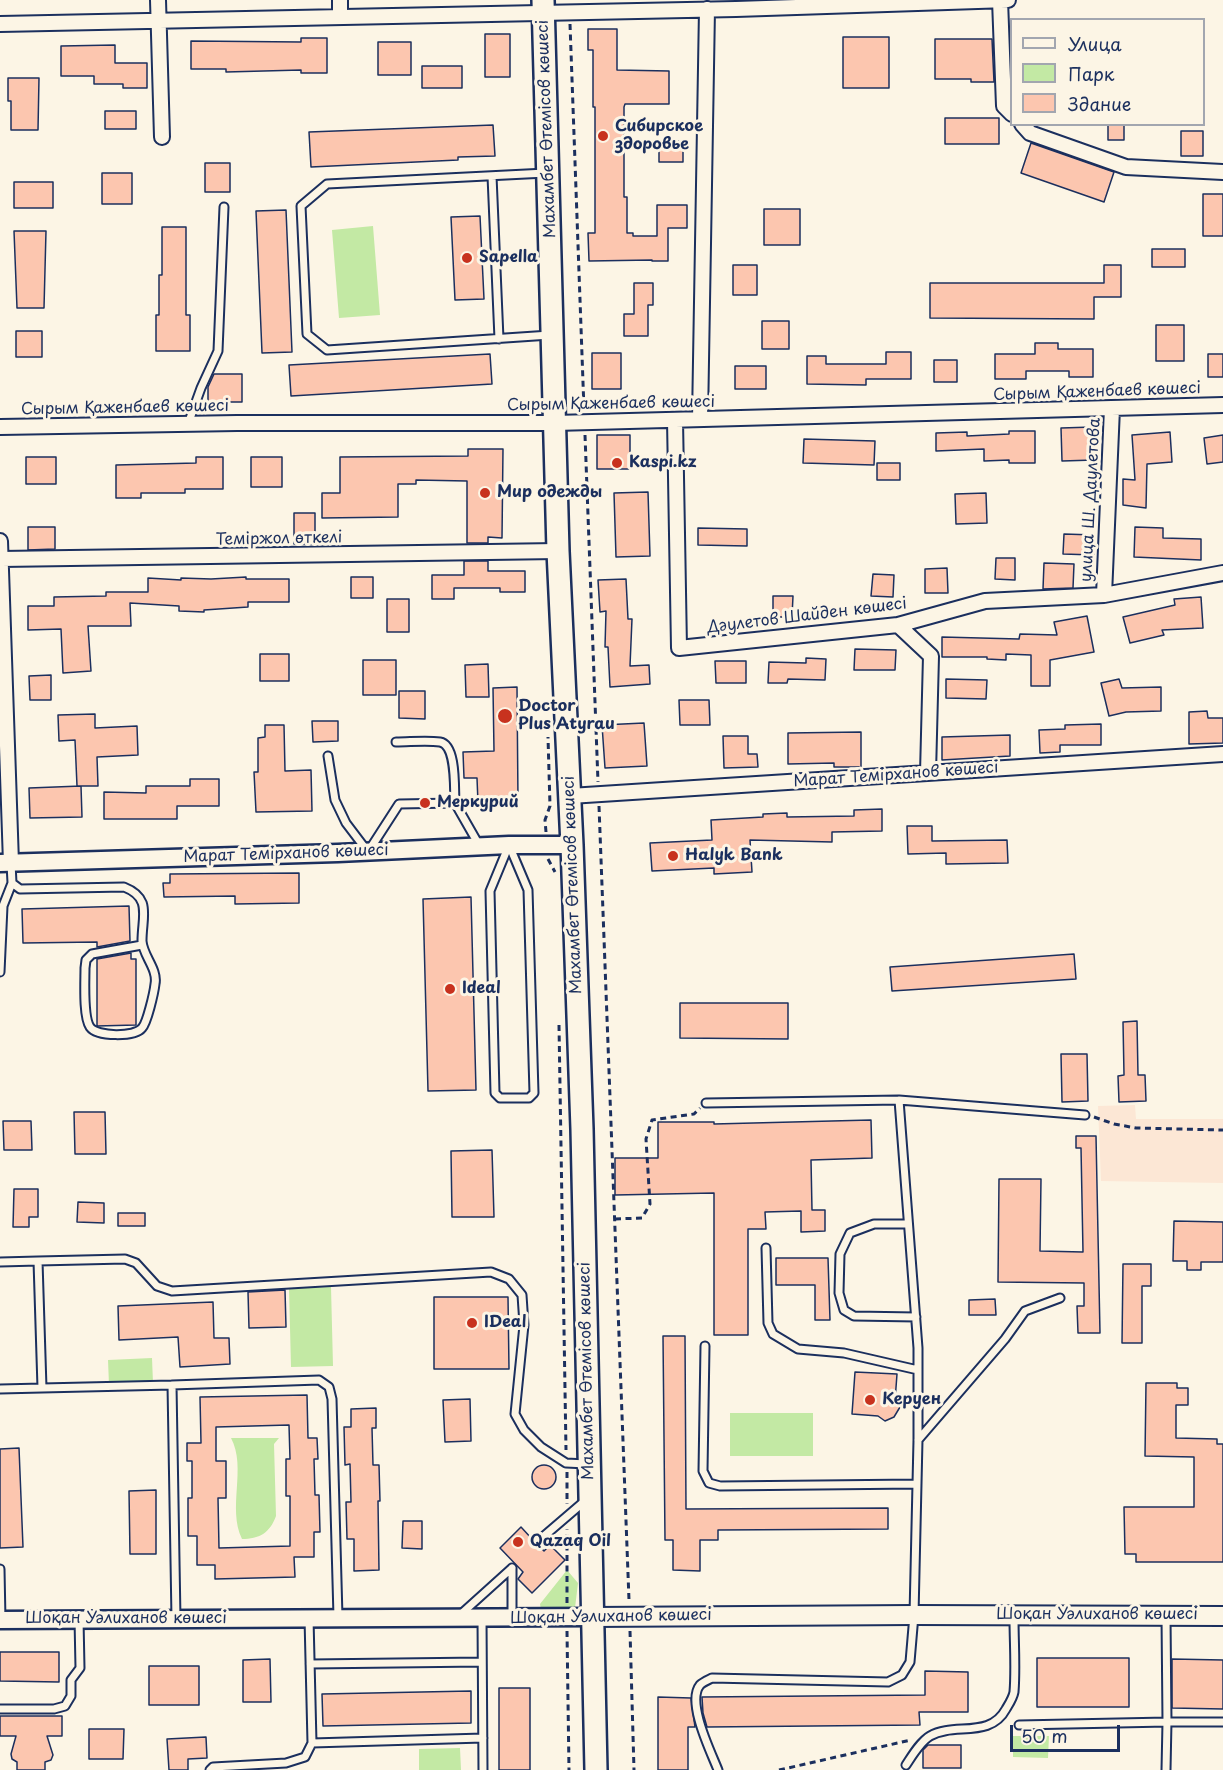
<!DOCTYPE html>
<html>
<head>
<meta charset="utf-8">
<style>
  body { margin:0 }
  #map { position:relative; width:1223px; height:1770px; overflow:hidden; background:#fcf5e5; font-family:"Playpen Sans",sans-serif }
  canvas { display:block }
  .legend { position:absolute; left:1010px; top:18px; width:195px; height:108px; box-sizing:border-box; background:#fcf5e5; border:2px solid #a2a6af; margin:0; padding:8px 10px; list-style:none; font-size:18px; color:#1b2f5e }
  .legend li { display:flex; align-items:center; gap:12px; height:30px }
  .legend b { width:30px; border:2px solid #a2a6af }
  .scale { position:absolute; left:1010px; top:1725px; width:110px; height:27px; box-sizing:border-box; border:3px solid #1b2f5e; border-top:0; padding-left:8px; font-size:18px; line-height:21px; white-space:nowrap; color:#1b2f5e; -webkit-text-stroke:4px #fcf5e5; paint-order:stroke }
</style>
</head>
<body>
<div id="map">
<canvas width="1223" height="1770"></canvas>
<ul class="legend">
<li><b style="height:8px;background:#fcf5e5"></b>Улица</li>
<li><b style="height:16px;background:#c3e9a4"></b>Парк</li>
<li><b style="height:16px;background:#fcc6af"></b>Здание</li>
</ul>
<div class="scale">50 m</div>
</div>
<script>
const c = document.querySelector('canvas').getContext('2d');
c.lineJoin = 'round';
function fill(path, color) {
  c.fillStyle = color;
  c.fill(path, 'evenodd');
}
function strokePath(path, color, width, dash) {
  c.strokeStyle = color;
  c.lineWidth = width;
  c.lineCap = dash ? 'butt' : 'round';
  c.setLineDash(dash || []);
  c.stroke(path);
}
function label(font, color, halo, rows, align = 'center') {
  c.font = font + ' "Playpen Sans",sans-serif';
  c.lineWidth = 6;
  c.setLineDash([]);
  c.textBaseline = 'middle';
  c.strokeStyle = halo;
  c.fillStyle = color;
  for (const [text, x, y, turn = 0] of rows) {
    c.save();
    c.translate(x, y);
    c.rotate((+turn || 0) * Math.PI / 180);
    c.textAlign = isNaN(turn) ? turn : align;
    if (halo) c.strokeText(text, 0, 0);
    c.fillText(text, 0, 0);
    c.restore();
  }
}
fill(new Path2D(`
  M1135,1105l1,14h87v64l-122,-2 -3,-75z`), '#fce7d5');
fill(new Path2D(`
  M373,226l7,89 -41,3 -7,-88z
  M331,1287l2,79 -42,1 -2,-79z
  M152,1358l1,25 -44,2 -1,-25z
  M730,1413h83v43h-83z
  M231,1438h48l-5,6 2,72c-6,17 -17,23 -34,23 -15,-31 5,-71 -11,-101z
  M567,1570l11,13 -3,25 -34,2 -1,-6z
  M1013,1736h36l-1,22 -35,-1z
  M460,1748l1,22h-42v-21z`), '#c3e9a4');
const building = new Path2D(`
  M588,29h29v41l52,1v33h-44l-1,3v90h3v36h6v3h24v-31h30v23h-19v33h-16v-1l-63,1 -1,-28h7v-126h-2v-57h-5z
  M485,34h25v43h-25z
  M843,37h46v51h-46z
  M301,38h26v35h-26v-3l-75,2v-3h-35v-28l110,1z
  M935,39h57l2,43h-23v-3h-36z
  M378,42h33v33h-33z
  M115,45v18h32v25h-24v-4h-29v-8h-33v-30z
  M422,66h40v22h-40z
  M8,78h31l-1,52h-27v-29h-3z
  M105,111h31v18h-31z
  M945,118h54v26h-54z
  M1108,124h16v16h-16z
  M493,125l2,31 -37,1v3l-147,7 -2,-35z
  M1181,131h22v25h-22z
  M659,141h24v21h-24z
  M1031,143l83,29 -10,30 -83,-29z
  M205,163h25v29h-25z
  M102,173h30v31h-30z
  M14,182h39v26h-39z
  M1203,194h20v42h-20z
  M764,209h36v36h-36z
  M286,210l6,142 -30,1 -6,-142z
  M480,216l4,83 -29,1 -4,-83z
  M162,227h24v88h4v36h-34v-36h3v-40h3z
  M14,231h32l-2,77h-27z
  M1152,249h33v18h-33z
  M733,265h24v30h-24z
  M1104,265h17v32h-27v22l-164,-1v-35h174z
  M634,283h19v22h-5v31h-24v-22h10z
  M762,321h27v28h-27z
  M1156,325h28v36h-28z
  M16,331h26v26h-26z
  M1035,343h23v6h35v28h-24v-6h-43v8h-31v-25h40z
  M886,352h25v27h-45v6l-59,-1v-28h19v8h60z
  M592,353h29v36h-29z
  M490,354l2,30 -201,12 -2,-31z
  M1208,354h15v23h-15z
  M934,360h23v22h-23z
  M735,366h31v23h-31z
  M214,374h28v28h-34v-15z
  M1093,427l1,33 -32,1 -1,-33z
  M1009,431h26v32h-26v-3l-25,1v-12l-48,2v-18l31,-1v4l42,-2z
  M1170,432l2,30 -25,2 -1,44 -23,-3v-26l12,1 -3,-45z
  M597,435h33v34h-33z
  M1223,435v27l-16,2 -3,-26z
  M804,439l71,2 -1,24 -71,-2z
  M468,449h35l-1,89 -14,-1v6h-21v-62l-51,-1v4h-18v33l-76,1v-25h18v-36l128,-1z
  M26,457h30v27h-30z
  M196,457h27v32h-38v4h-44v5h-25v-33l80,-2z
  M251,457h31v30h-31z
  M877,463h23v17h-23z
  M648,492l2,64 -34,1 -2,-64z
  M986,493l1,30 -31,1 -1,-30z
  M294,513h21v31h-21z
  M28,527h27v22l-27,1z
  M1135,527l28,1v10l38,1v21l-67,-3z
  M698,528l49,1v17l-49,-1z
  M1064,534l30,1v20l-31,-1z
  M996,558h19v22l-20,-1z
  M464,561h24v10h37v21h-25v-4h-46v11h-22v-24h32z
  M1044,563l30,1 -1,24 -30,1z
  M947,568l1,25h-23v-24z
  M873,574l21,1 -1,22 -22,-1z
  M246,577v2h43v23h-41v5l-44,3v2l-25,-1v-5l-49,-3 1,23h-43l3,45 -28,2 -2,-44 -33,1v-24h26v-9l52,-1v-4h42v-14l33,2v-2l30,1z
  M351,577h22v21h-22z
  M626,579l2,40h4l-2,47 19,-1 1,19 -40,3 -2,-40h-3l1,-36 -6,1 -2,-32z
  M773,596h20l-1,21h-19z
  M1201,597l2,31 -41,2 2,5 -34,8 -7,-26 52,-12 -1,-6z
  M387,599h22v33h-22z
  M1087,616l7,36 -44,8v26h-19v-31l-25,-1v6l-19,-1v-2h-45v-20l77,2 1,-5 37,1 -3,-13z
  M855,649l41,1 -1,20h-41z
  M260,654h29v27h-29z
  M806,658l20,1 -1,21 -37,-1 -1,4h-19l1,-21 37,1z
  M363,660h33v35h-33z
  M715,661h31v22h-30z
  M488,664l1,33h-23l-1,-32z
  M51,675v25h-21l-1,-24z
  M946,679l41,1 -1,19 -40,-1z
  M1119,679l3,9 39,-1v24l-35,1 -17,4 -8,-33z
  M517,687l1,114 -40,2 -1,-25h-13l-1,-26 31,-1 -1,-63z
  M399,691h26v28l-26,-1z
  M679,700h30l1,25h-30z
  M1207,711l1,7h15v25l-34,1v-32z
  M95,714v14l42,-2 1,29 -41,2 1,29h-21l-2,-46 -16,1 -1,-26z
  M312,721h26v20l-25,1z
  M644,723l3,43 -42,2 -3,-43z
  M1101,724v21h-41v7l-20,1 -1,-23 26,-1v-4z
  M265,725h19l1,46 26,-1 1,41 -56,1 -2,-40h4v-34l7,-1z
  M861,732v35h-27v-4l-46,1v-31z
  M1010,735v21l-68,4v-23z
  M723,736h25v18h9l1,13 -34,1z
  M190,779h29v27h-42v13h-73v-27l42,1v-7h44z
  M81,786l1,31 -52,1 -1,-30z
  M882,809v22l-50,1v10l-82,-2 2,32 -38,2v-6l-62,3 -2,-28 62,-3 -1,-20 52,-3v-3l24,-1v4l67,-1v-6z
  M907,826h25v15l75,-1 1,23 -62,1v-11l-38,1z
  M299,873v30l-64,1v-8l-71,1 -1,-14h7v-9z
  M471,897l5,193 -48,1 -5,-192z
  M129,906l1,35 -33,6v-5l-74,1 -1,-34z
  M131,953v6h5v66l-39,1v-67z
  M1074,954l2,25 -184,12 -2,-24z
  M680,1003h108v36l-108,-1z
  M1137,1021l1,54h7l1,26 -27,1 -1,-26 6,-1 -1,-53z
  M1061,1054h26l1,47 -26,1z
  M74,1112h31l1,42h-31z
  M871,1120l1,38 -61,2 1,50h13v21l-24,1v-21l-36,1 1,17h-18v106h-34v-142l-99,2v-37h43v-36h56v2z
  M3,1121h28l1,29h-28z
  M1076,1136h20l4,197h-22l-1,-27h7v-23l-86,-1 1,-103h42l-1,72 43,1 -2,-104h-5z
  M492,1150l2,67h-42l-1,-66z
  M14,1189h24v28h-9v10h-16z
  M78,1202l26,1v20l-27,-1z
  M118,1213h27v13h-27z
  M1174,1221l49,1v40h-22v8h-14v-9h-14z
  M776,1258h52l2,62h-15v-35h-39z
  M1123,1264h28v22h-9v57h-20z
  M285,1290l1,37 -37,1 -1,-36z
  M434,1297h74l1,72h-75z
  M995,1299l1,16h-27v-15z
  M213,1302l1,36h15l1,26 -50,3 -2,-30 -59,3 -1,-34z
  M663,1336h22l1,173 202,-1v21l-170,1v10h-18v31l-27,-1v-30h-8z
  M855,1372l42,2 -2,27 5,6 -6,10 -9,4 -7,-5 -26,-2z
  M1146,1383h31v5h11v17h-12v33l41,1v5h6v118h-87v-8h-11l-1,-47h70v-50l-49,-1z
  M307,1395l1,43h9l1,21h-4l1,36h4l1,37h-6v25h-20l1,20 -80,2v-14h-18v-29h-9v-38h4v-37h-5v-18h14l-1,-46zM289,1425l1,34h-4v37h4v50l-71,2 -1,-50h8v-37h-10v-34z
  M470,1399l1,42 -26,1 -2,-42z
  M376,1408v20h-4l1,37h6l1,36h-2l1,69 -25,1v-32h-7l-1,-37h5l-1,-38 -5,1 -1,-38h7v-18z
  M19,1448l4,99 -23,1v-99z
  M532 1477a12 12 0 1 1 24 0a12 12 0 1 1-24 0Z
  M156,1490v64h-26l-1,-63z
  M403,1521h19v28l-20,-1z
  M521,1527l11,12 1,7 7,1 4,4 6,-6 15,15 -33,33 -14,-14 5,-7 -23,-24z
  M0,1652h59v30l-59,-1z
  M1037,1658h92v49h-92z
  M270,1659l1,43h-28v-42z
  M1172,1659l51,1v49l-51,-1z
  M149,1666h50v39h-50z
  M925,1671l43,1v40h-49l1,13 -213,2 -4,-14 -1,-16 223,-2z
  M499,1688h31v82h-31z
  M471,1691v32l-148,3 -1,-32z
  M658,1697l33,1 4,29h-7v43h-30z
  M0,1716h62v20h-15l6,19 -2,5 -6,2v8h-28v-8l-5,-3 -1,-5 5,-18h-16z
  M89,1729h35l-1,30h-34z
  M206,1737l1,21 -19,1v11h-19l-2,-31z
  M928,1745h33v23h-38v-18z`);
fill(building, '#fcc6af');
strokePath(building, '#1b2f5e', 1.5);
const service = new Path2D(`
  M546,173l-219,11 -26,22 6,128 20,16 223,-15
  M492,176l7,163
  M188,424l13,-36 17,-37 6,-144
  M396,742c14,0 30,-2 44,0 17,3 14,47 15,61
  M328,756l7,44 11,23 22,29 31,-48 56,-1 24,42
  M509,845l19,45 6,203 -5,5h-29l-5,-5 -5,-202z
  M12,883l8,6 104,-2c28,11 18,29 18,54 1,15 16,28 13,43 -1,9 -8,39 -13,44 -7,9 -45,9 -52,-1 -7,-10 -5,-45 -5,-59l1,-8 6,-6 50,-9
  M0,972l3,-66 9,-23 -1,-20
  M899,1100l186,15
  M706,1103l193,-3 19,248v92l-4,175 -4,47 -8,13 -14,7 -176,-4c-4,2 -9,4 -12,7 -14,17 11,67 18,85
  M908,1224h-34l-24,9 -10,21 -1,39 5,17 10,6 62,1
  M766,1248l2,75 5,11 25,15 46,4 74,17
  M38,1261l87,-2 11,4 21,23 15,5 319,-19 18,7 13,16 2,30 -9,89 9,16 17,17 25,16 21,1
  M0,1262l38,-1 4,127 130,-3
  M705,1346l-2,125 6,12 11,3 197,-2
  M0,1389l42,-1
  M918,1440l87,-101 20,-28 35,-13
  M537,1542l49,-42
  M0,1569l1,51
  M461,1614l51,-46
  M512,1616v-48
  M1166,1616l1,106h56
  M482,1618l1,152
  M176,1619l-4,-234 147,-5 10,7 3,12 6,218
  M310,1664l172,-2
  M0,1709h54l11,-3 6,-10v-16l9,-12 -1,-49
  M1019,1725l148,-3 -1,48
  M312,1743l171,-5
  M906,1765c6,-9 14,-23 24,-29 24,-14 60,3 76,-27 3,-5 7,-11 8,-17 2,-24 0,-50 0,-74
  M210,1770l3,-3 73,-4 19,-6 7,-14 -3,-125`);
const minor = new Path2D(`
  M158,0l4,137
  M340,0v16
  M1000,0l4,106 8,8
  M0,24l736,-15 272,-9
  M1022,124l8,9 96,34 97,5
  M700,419l7,-410
  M675,420l4,228 219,-23 87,-24 119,-6 119,-22
  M0,427l237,-4h318l668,-18
  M0,541l11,322
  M1,559l557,-8
  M1104,595l8,-187
  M898,625l33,31 -3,117
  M570,796l653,-42`);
const tertiary = new Path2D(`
  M0,863l338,-10 171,-8h63
  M0,1620l592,-3`);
const secondary = new Path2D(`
  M592,1617l322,-2 309,1`);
const primary = new Path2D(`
  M543,0l15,551 14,294 10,284 14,641`);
strokePath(service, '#1b2f5e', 11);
strokePath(minor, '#1b2f5e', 18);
strokePath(tertiary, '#1b2f5e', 21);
strokePath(secondary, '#1b2f5e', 22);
strokePath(primary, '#1b2f5e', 26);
strokePath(new Path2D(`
  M570,24l14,386
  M585,435l13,347
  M599,806l30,794
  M546,832l-1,-12 5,-14 -2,-69
  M548,859l7,13
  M559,1025l7,425
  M1094,1117l20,7 22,4 87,2
  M615,1219l27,-1 8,-14 -4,-65 6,-19 42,-6 6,-6
  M567,1472v32
  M567,1603v-74
  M567,1631l2,139
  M630,1631l4,139
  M779,1770l132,-30`), '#1b2f5e', 3, [6, 4.5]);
strokePath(service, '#fcf5e5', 7);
strokePath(minor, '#fcf5e5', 14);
strokePath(tertiary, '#fcf5e5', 16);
strokePath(secondary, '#fcf5e5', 18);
strokePath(primary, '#fcf5e5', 21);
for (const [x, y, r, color] of [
  [603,136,6,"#c8321e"],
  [467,258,6,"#c8321e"],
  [617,463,6,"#c8321e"],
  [485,493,6,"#c8321e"],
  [505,716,8,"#c8321e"],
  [425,803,6,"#c8321e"],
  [673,856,6,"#c8321e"],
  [450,989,6,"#c8321e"],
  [472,1323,6,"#c8321e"],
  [870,1400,6,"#c8321e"],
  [518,1542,6,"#c8321e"]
]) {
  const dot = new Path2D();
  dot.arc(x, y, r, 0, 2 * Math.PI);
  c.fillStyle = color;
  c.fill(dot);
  strokePath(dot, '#fcf5e5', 2);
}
label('bold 16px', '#1b2f5e', '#fcf5e5', [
  ["Сибирское",615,127],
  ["здоровье",615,145],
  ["Sapella",479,258],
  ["Kaspi.kz",629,463],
  ["Мир одежды",497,493],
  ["Doctor",518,707],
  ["Plus Atyrau",518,725],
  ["Меркурий",437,803],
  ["Halyk Bank",685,856],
  ["Ideal",462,989],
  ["IDeal",484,1323],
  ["Керуен",882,1400],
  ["Qazaq Oil",530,1542]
], 'left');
label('16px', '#1b2f5e', '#fcf5e5', [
  ["Махамбет Өтемісов көшесі",547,129,-92],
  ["Сырым Қаженбаев көшесі",1097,392,-2],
  ["Сырым Қаженбаев көшесі",611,404,-1],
  ["Сырым Қаженбаев көшесі",125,408,-1],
  ["улица Ш. Даулетова",1091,500,-87],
  ["Теміржол өткелі",279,539,-1],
  ["Дәулетов Шайден көшесі",807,616,-7],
  ["Марат Темірханов көшесі",896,775,-4],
  ["Марат Темірханов көшесі",286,854,-2],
  ["Махамбет Өтемісов көшесі",573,885,-92],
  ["Махамбет Өтемісов көшесі",587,1371,-91],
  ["Шоқан Уәлиханов көшесі",1097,1615],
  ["Шоқан Уәлиханов көшесі",611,1617,-1],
  ["Шоқан Уәлиханов көшесі",126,1619]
]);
</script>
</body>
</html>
